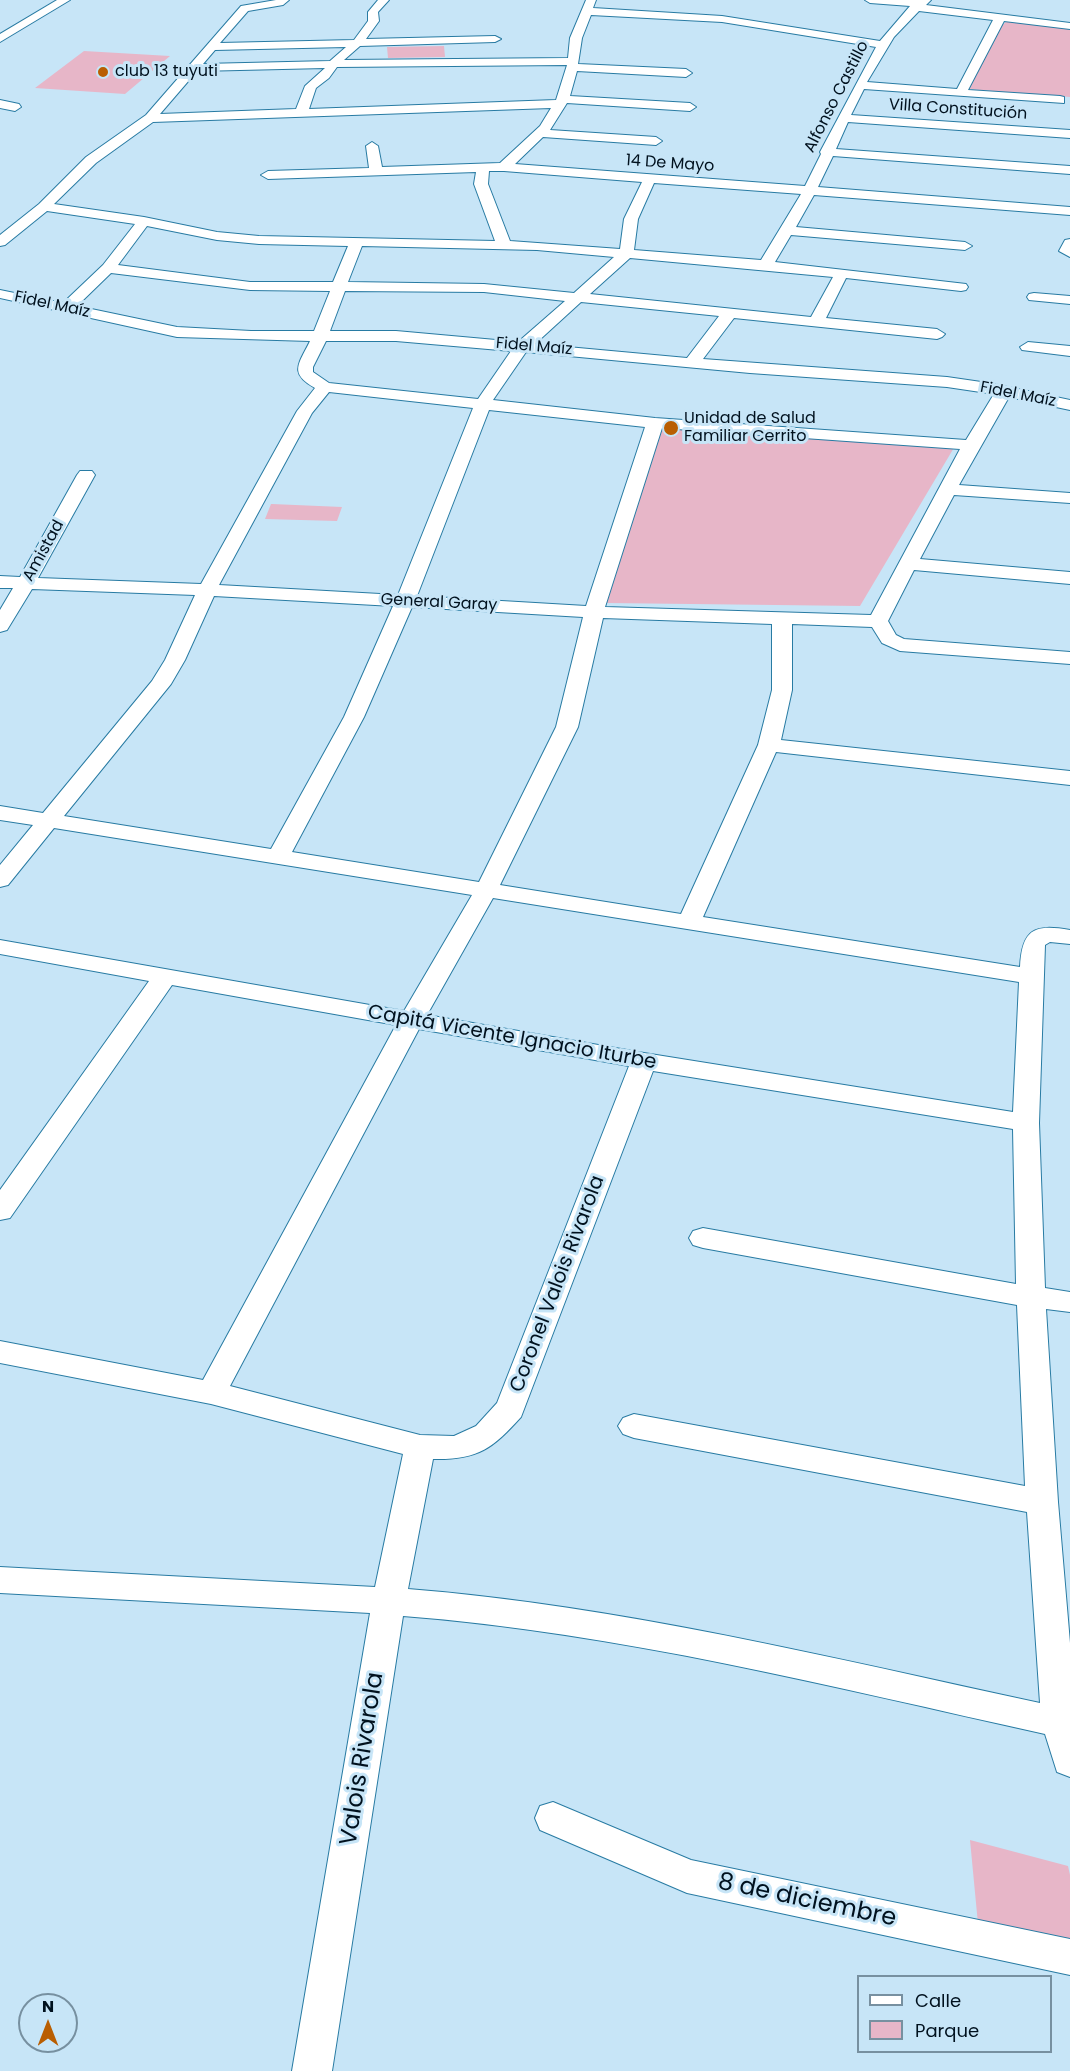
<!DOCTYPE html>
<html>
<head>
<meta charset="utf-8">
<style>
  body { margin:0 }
  #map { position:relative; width:1070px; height:2071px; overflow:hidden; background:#c7e5f7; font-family:Poppins,sans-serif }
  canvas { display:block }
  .legend { position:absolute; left:857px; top:1975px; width:195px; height:78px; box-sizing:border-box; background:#c7e5f7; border:2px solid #7790a0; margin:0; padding:8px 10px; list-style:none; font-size:18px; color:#00111e }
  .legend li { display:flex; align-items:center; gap:12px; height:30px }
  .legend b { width:30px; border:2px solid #7790a0 }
  .north { position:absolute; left:18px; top:1993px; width:60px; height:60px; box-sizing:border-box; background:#c7e5f7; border:2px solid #7790a0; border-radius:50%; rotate:0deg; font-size:16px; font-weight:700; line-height:24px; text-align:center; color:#00111e }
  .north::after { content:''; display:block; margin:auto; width:21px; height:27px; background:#b95e02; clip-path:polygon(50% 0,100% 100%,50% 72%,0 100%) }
</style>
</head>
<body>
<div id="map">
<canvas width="1070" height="2071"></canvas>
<ul class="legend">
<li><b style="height:8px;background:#fff"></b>Calle</li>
<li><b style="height:16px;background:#e7b6c8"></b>Parque</li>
</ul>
<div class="north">N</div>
</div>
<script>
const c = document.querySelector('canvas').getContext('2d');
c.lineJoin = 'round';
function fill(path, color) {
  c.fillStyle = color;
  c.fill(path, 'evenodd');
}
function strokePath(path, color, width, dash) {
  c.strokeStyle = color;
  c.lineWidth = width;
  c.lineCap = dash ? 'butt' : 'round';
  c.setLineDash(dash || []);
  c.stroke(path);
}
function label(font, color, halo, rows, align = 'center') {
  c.font = font + ' Poppins,sans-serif';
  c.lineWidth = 6;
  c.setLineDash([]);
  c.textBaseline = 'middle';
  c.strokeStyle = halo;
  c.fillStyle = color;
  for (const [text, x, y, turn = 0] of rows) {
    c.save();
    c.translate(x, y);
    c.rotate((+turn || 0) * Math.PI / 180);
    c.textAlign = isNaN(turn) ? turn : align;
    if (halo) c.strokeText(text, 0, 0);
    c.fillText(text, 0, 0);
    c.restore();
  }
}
fill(new Path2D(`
  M1007,21l63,6v70l-102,-8 28,-58z
  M444,46l1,11 -57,1 -1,-11z
  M84,51l86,5 -45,38 -90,-6z
  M660,425l295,21 -95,160 -254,-3z
  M271,504h1l70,3 -5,14 -72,-2z
  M970,1840l98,26 2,9v73l-92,-24z`), '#e7b6c8');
const minor = new Path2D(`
  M57,0h13l-70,42v-8z
  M276,0h13l-6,5 -35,6 -28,32 134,-3 14,-19v-9l10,-12h11l-11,12 1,9 -13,18 129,-3 6,3 -6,3 -135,4 -16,14 224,-2 2,-20 16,-38h10l-3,8 129,8 158,25 30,-35 -40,-3 -5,-3h66l-5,5 144,18v6l-66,-8 -36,69 92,6 4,1v6l-200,-14 -13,26 219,15v8l-222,-16 -12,27 234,17v8l-237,-18 -15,31 252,20v8l-256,-20 -18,32 169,15 7,4 -7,4 -174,-15 -16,27 191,22 2,3 -2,3 -5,1 -115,-13 -20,40 111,11 8,5 -3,3 -5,2 -203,-21 -31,41 244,18 48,7 75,16v10l-61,-13 -50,88 111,8v10l-116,-8 -34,64 150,13v12l-156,-14 -26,51 8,14 8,4 166,13v12l-170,-13 -18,-8 -10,-16 -80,-3v66l-11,50 289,31v14l-294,-33 -73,165 317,50c2,-38 14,-43 50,-37v14l-20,-2 -5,3 -6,178 6,165 25,4v20l-24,-3 12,193 12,141v134l-13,-5 -12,-38c-213,-47 -424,-101 -642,-118l-71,455h-40l78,-458 -370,-20v-26l375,20 28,-133 -192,-50 -211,-41v-22l203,39 193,-355 -224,-40 -162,233 -10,2v-30l149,-209 -149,-27v-14l404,71 68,-116 -418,-67 -46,57 -8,2v-22l33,-40 -33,-5v-14l43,7 109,-132 13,-21 30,-65 -163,-6 -25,41 -7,2v-22l13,-22h-13v-12l20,1 57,-102 3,-4h12l3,4 -57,103 163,6 96,-173 18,-23c-27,-15 -16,-24 -5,-47l-133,-4 -177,-39v-8l63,13 40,-38 32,-41 -88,-13 -42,34 -5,1v-11l39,-31 47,-47 60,-42 95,-109zM919,11l74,9 -36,69 -90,-7 27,-45zM591,15l131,7 154,25 -56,105 1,2 -16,32 -290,-22 28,-27 113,8 6,-4 -6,-4 -106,-7 17,-27 123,8 6,-4 -6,-4 -120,-7 7,-25 109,6 6,-4 -6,-4 -108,-5 4,-26zM346,47l-16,14 -127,3 12,-14zM567,65l-11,35 -247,9 7,-21 13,-10 8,-11zM325,68l-20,18 -9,23 -136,5 37,-43zM551,108l-11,18 -40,37 -118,4 -4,-21 -6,-4 -6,4 3,22 -101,3 -7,4 7,4 208,-7 -2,12 21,57 -236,-5 -42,-4 -73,-15 -90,-13 42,-41 57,-41zM489,171h15l138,11 -18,37 -4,30 -110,-8 -22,-57zM654,183l147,11 -40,66 -127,-10 4,-31zM147,226l70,14 42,4 89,2 -15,36h-83l-132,-17zM362,246l175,4 77,7 -40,36 -90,-9 -136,-2zM630,258l203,19 -22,40 -221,-23zM111,273l139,17 80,1 -16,40h-63l-74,-4 -100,-21zM345,291l139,1 81,9 -47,41 -122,-11h-66zM581,302l138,14 -32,42 -152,-14zM326,341h70l115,10 -33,48 -149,-16 -16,-11v-5zM526,352l224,21 197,14 47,7 -28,46 -311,-22 -162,-18zM329,392l144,16 -75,187 -179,-10 93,-172zM489,410l156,17 -59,179 -169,-10zM662,428l298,21 -89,166 -266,-8zM214,596l179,10 -49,111 -73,132 -207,-33 107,-132 14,-24zM412,607l171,10 -27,110 -77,155 -187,-30 72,-135zM603,618l169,6v66l-14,55 -77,169 -181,-29 78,-158zM493,898l526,84 -6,130 -369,-59 -217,-38zM419,1029l210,37 -132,337 -21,23 -22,10 -34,-1 -190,-49zM653,1071l360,58 3,155 -313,-56 -10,3 -4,7 4,7 10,3 314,57 8,181 -391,-72 -11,4 -5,8 5,8 11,4 393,74 13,191c-209,-45 -418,-97 -632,-114l25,-130c45,1 59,-10 88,-42z
  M0,100l19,4 2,3 -6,4 -15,-3z
  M1070,239v18l-11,-6 6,-11z
  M1034,293l36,3v8l-41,-4 -2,-3 2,-3z
  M1028,342l42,4v10l-48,-6 -2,-3z
  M553,1802l138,58 379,79v36l-383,-82 -147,-63 -5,-12 5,-12z`);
strokePath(minor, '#287ba3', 2);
fill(minor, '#fff');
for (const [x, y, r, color] of [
  [103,72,6,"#b95e02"],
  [671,428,8,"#b95e02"]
]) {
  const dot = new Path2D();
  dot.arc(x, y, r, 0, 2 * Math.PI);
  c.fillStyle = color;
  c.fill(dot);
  strokePath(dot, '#c7e5f7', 2);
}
label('16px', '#00111e', '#c7e5f7', [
  ["club 13 tuyuti",115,72],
  ["Unidad de Salud",684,419],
  ["Familiar Cerrito",684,437]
], 'left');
label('16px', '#00111e', '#c7e5f7', [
  ["Alfonso Castillo",837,97,-63],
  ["Villa Constitución",958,110,4],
  ["14 De Mayo",670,164,4],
  ["Fidel Maíz",52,305,12],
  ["Fidel Maíz",534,347,5],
  ["Fidel Maíz",1018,395,11],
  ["Amistad",44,551,-61],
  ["General Garay",439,603,3]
]);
label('20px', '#00111e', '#c7e5f7', [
  ["Capitá Vicente Ignacio Iturbe",512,1038,10],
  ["Coronel Valois Rivarola",558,1284,-69]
]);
label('24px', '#00111e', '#c7e5f7', [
  ["Valois Rivarola",363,1759,-81],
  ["8 de diciembre",807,1901,12]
]);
</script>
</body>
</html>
